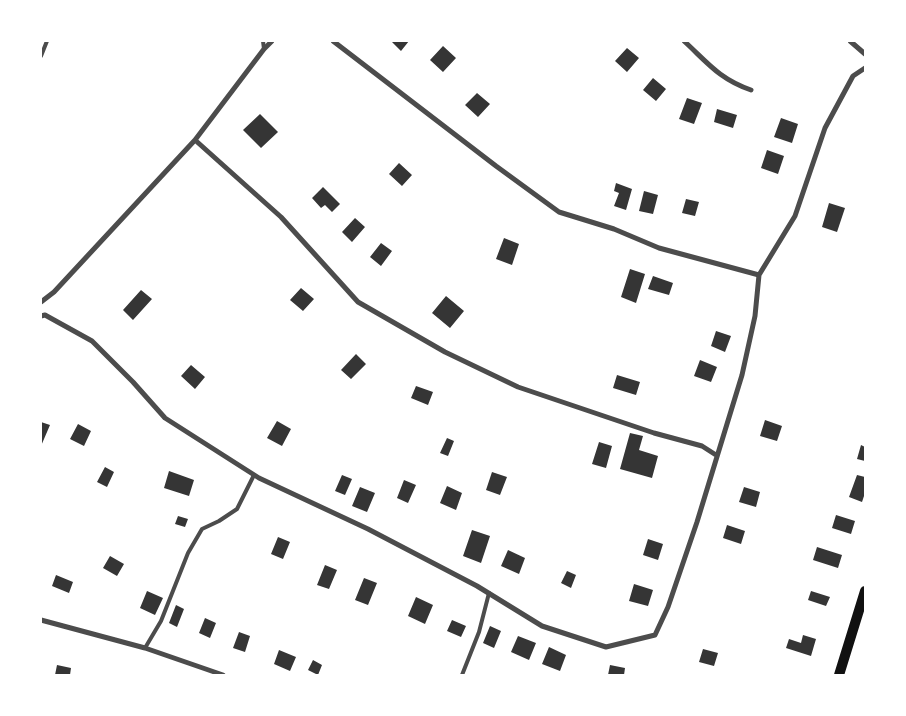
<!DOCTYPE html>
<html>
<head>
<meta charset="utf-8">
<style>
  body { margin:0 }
  #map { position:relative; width:906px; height:716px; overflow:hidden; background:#fff; font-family:"Golos Text",sans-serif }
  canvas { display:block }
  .frame { position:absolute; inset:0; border:42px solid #fff; pointer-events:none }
</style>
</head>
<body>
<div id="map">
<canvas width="906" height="716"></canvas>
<div class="frame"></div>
</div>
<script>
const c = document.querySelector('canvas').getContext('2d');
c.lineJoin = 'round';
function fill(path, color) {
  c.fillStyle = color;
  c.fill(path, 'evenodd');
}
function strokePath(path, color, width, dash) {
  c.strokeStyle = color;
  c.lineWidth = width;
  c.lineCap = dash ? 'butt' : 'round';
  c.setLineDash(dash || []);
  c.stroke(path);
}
fill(new Path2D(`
  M392,41h17l-8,10 -9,-9z
  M443,46l13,12 -13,14 -13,-12z
  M627,48l12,10 -12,14 -12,-11z
  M653,78l13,11 -10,12 -13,-11z
  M477,93l13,11 -12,13 -13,-12z
  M687,98l15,5 -8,21 -15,-5z
  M717,109l20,6 -4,13 -19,-6z
  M260,114l18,18 -17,16 -18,-18z
  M781,118l17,6 -6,19 -18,-6z
  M767,150l17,6 -6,18 -17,-6z
  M399,163l13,12 -10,11 -13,-12z
  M616,183l16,6 -6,21 -12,-4 5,-13 -5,-2z
  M323,187l17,17 -8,8 -7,-7 -4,3 -9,-10z
  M644,191l14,4 -5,19 -14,-3z
  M686,199l13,3 -4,14 -13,-3z
  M829,203l16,5 -8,24 -15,-5z
  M355,218l10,9 -13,15 -10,-10z
  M504,238l15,6 -7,21 -16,-6z
  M381,243l11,8 -11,15 -11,-9z
  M630,269l15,5 -9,29 -15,-6z
  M653,276l20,7 -4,12 -21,-6z
  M301,288l13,11 -11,12 -13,-11z
  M141,290l11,9 -19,21 -10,-10z
  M446,296l18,15 -14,17 -18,-15z
  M716,331l15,5 -6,16 -14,-6z
  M356,354l10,10 -15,15 -10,-9z
  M700,360l17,7 -6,15 -17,-6z
  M191,365l14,12 -10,12 -14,-13z
  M617,375l23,7 -4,13 -23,-7z
  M416,386l17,6 -5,13 -17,-7z
  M765,420l17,6 -5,15 -17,-5z
  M277,421l14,8 -9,17 -15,-8z
  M41,422l9,3 -9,21z
  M78,424l13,7 -7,15 -14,-7z
  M630,433l13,3 -4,14 19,6 -6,22 -32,-9z
  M447,438l7,3 -6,15 -8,-3z
  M599,442l13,4 -6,22 -14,-4z
  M861,445l4,2v14l-8,-2z
  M105,467l9,5 -7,15 -10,-5z
  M169,471l25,9 -5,16 -25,-8z
  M492,472l15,5 -7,18 -14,-5z
  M342,475l10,4 -7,16 -10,-4z
  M857,475l8,2v16l-3,9 -13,-5z
  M404,480l12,5 -8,18 -11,-5z
  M447,486l15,7 -6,17 -16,-7z
  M360,487l15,6 -8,19 -15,-6z
  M744,487l16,5 -4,15 -17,-5z
  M836,515l19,6 -4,13 -19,-6z
  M178,516l10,3 -3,8 -10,-3z
  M727,525l18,6 -4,13 -18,-6z
  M472,530l18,6 -9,27 -18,-7z
  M278,537l12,5 -7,17 -12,-5z
  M648,539l15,5 -5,16 -15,-5z
  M817,547l25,8 -4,13 -25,-8z
  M508,550l17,8 -6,16 -18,-8z
  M110,556l14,8 -7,12 -14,-8z
  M325,565l12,5 -8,19 -12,-4z
  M567,571l9,4 -5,13 -10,-5z
  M56,575l17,7 -4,11 -17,-7z
  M364,578l13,5 -9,22 -13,-5z
  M634,584l19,6 -5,16 -19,-5z
  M147,591l16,7 -8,17 -15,-7z
  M811,591l19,6 -4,9 -18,-6z
  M416,597l17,8 -8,19 -17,-8z
  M176,605l8,4 -7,18 -8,-4z
  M205,618l11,5 -6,15 -11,-5z
  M452,620l14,6 -5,11 -14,-6z
  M490,626l11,5 -7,17 -11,-5z
  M239,632l11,4 -5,16 -12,-4z
  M803,635l13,4 -5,17 -25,-8 3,-9 12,4z
  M518,636l18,7 -7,17 -18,-8z
  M549,647l17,8 -6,16 -18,-7z
  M703,649l15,4 -4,13 -15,-4z
  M279,650l17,7 -6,14 -16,-7z
  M313,660l9,5 -4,10 -10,-5z
  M57,665l14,3 -1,7h-15z
  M610,665l15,3 -1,7h-16z`), '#353535');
strokePath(new Path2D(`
  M263,41l1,8
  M41,56l6,-15
  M145,648l16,-27 27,-68 14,-24 17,-8 18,-12 17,-34
  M462,675l17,-43 10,-39`), '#4c4c4c', 4);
strokePath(new Path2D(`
  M333,41l163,125 63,46 55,17 45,19 100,27
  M684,41c23,21 35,38 67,49
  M850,41l15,13
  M195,140l86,77 77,85 87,50 73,35 136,46 48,13 14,9
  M41,302l13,-10 141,-152 69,-91 8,-8
  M41,316l4,-1 47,26 41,41 32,36 94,60 109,51 109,57 65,40 64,21 49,-12 13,-28 29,-85 45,-147 13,-59 4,-41 36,-59 30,-88 28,-52 12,-8
  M41,620l104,28 78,27`), '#4c4c4c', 5);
strokePath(new Path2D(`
  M839,675l26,-84`), '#111', 10);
</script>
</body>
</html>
